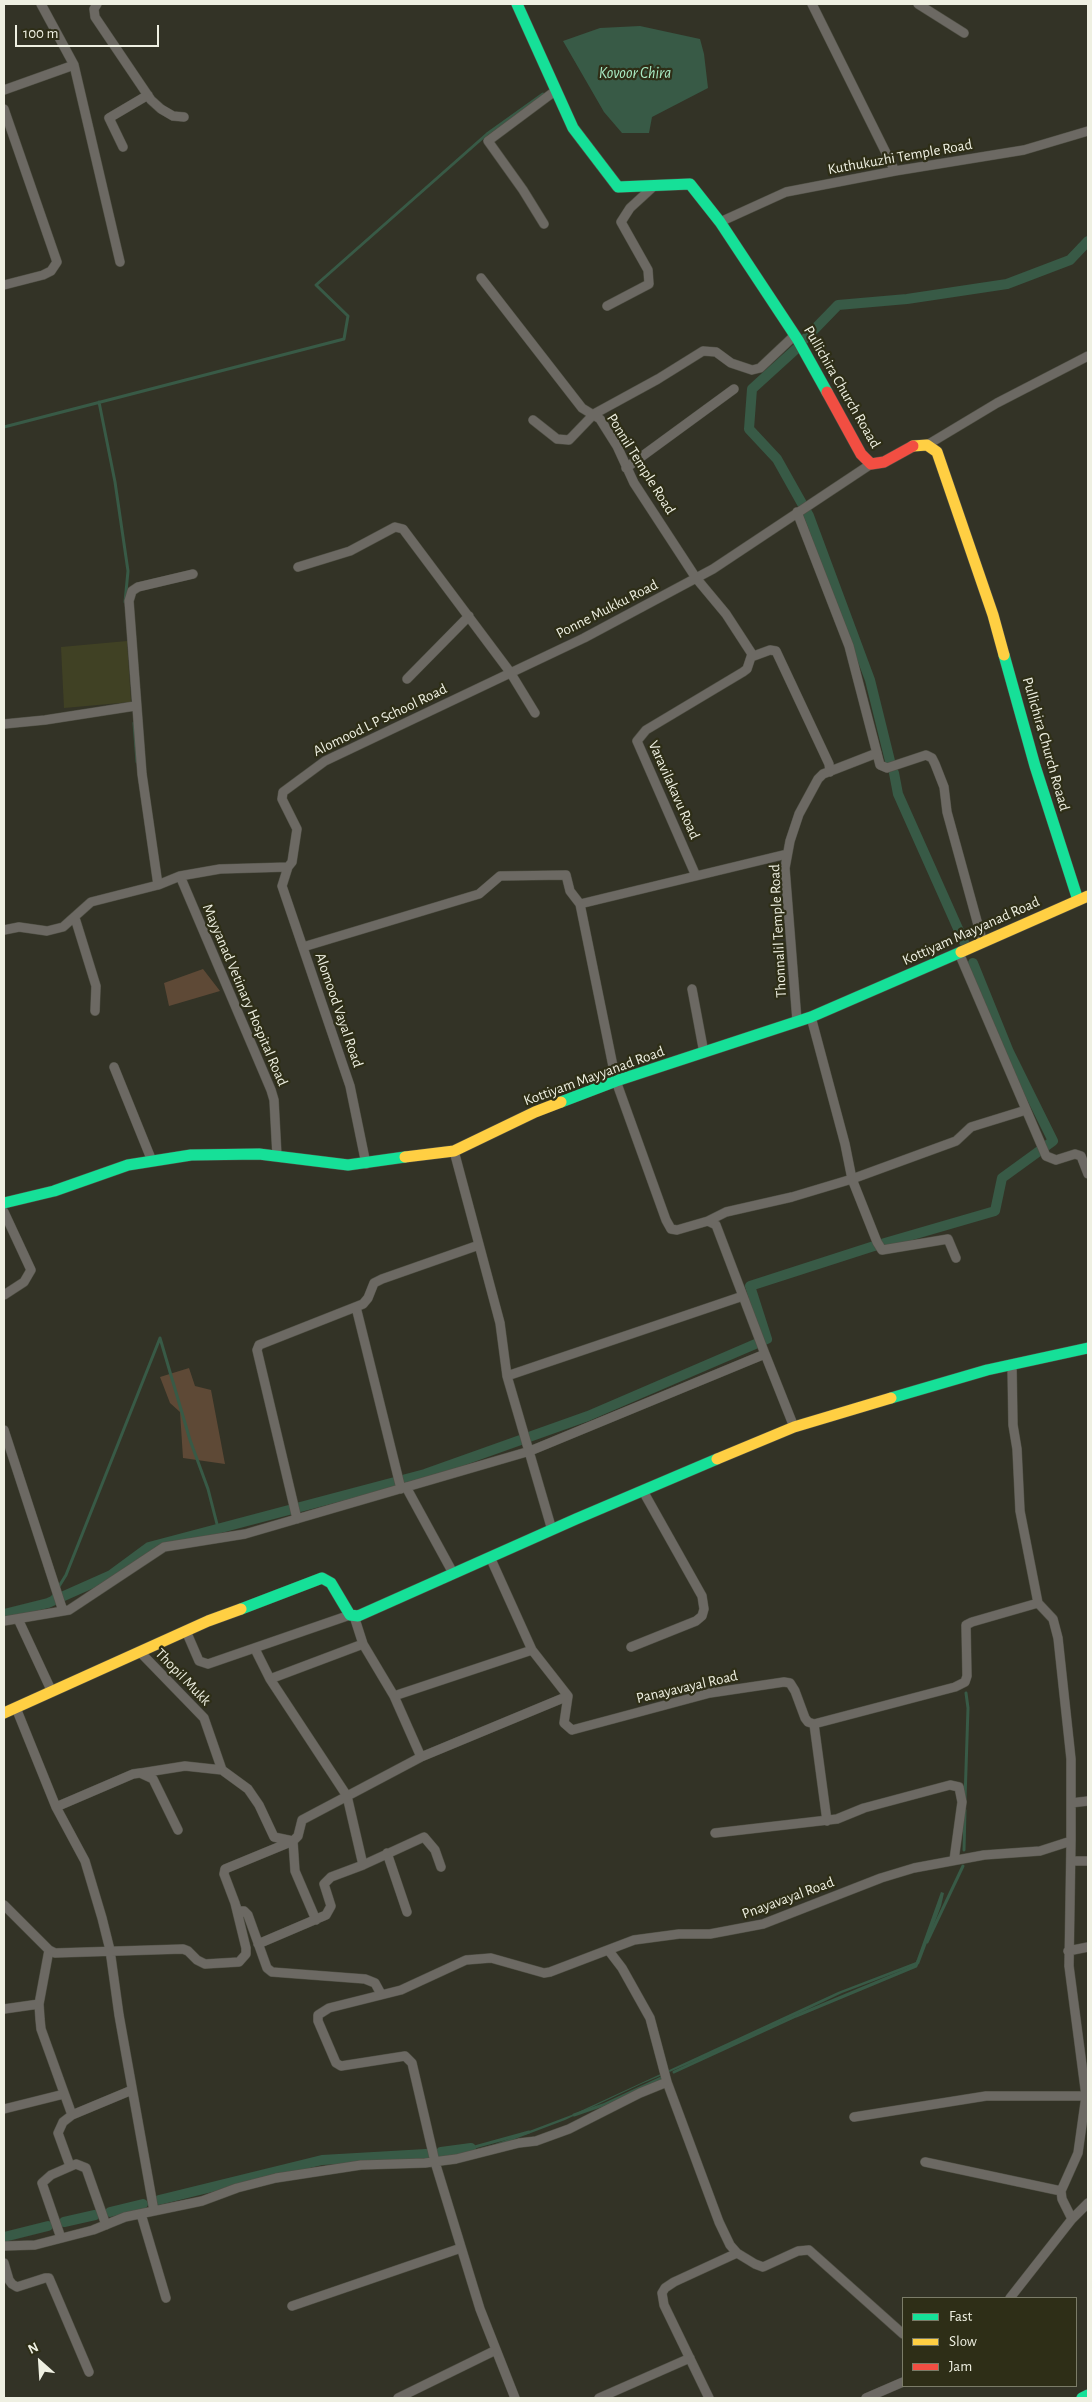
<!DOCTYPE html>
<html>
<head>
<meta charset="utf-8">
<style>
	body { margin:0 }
	#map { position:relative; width:1092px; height:2402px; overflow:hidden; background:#333326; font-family:"Alegreya Sans",sans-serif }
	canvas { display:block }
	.frame { position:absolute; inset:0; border:5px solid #eff0e2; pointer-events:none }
	.legend { position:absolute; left:902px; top:2297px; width:175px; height:90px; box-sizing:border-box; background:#2e2e17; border:1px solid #7b7c68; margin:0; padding:6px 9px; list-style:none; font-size:15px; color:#eff0e2 }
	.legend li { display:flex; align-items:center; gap:10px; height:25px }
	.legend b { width:25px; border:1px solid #7b7c68 }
	.north { position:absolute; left:15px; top:2337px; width:50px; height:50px; -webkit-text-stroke:4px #2e2e17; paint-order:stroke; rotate:334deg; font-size:14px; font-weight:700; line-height:20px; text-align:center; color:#eff0e2 }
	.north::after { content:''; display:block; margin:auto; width:18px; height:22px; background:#eff0e2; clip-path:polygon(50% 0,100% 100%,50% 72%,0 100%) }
	.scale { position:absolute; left:15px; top:25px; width:144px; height:22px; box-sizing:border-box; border:2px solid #eff0e2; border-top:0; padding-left:6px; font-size:15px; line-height:18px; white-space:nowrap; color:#eff0e2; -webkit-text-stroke:4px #2e2e17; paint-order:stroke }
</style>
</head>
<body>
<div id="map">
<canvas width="1092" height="2402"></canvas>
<div class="frame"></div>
<ul class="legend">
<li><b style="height:6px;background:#16e098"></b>Fast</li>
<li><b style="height:6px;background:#ffcf43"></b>Slow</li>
<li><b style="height:6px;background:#f24e42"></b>Jam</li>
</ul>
<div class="north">N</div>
<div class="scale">100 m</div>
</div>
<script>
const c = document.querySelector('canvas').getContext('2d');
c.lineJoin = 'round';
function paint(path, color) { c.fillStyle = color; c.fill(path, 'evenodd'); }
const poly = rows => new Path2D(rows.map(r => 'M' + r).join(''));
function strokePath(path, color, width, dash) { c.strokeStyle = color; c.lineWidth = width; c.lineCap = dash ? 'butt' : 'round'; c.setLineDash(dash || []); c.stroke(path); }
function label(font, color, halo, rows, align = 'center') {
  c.font = font + ' "Alegreya Sans",sans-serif'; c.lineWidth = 4.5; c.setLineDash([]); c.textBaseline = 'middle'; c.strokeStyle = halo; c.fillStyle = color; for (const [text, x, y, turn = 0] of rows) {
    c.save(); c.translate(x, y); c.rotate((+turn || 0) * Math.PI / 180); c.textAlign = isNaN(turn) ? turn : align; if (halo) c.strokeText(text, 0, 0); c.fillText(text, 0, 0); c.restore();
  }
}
const built = poly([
	[127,641,131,702,64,708,61,647]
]);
const green = poly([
	[203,969,220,991,169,1006,164,983],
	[189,1368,195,1386,211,1390,225,1464,183,1458,180,1412,170,1403,160,1377]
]);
const water = poly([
	[640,26,700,39,704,54,708,88,652,117,649,133,622,133,604,112,563,41,600,28],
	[941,1892,944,1893,941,1906,919,1964,842,1993,724,2049,641,2084,565,2120,507,2142,470,2151,495,2144,574,2114,838,1992,916,1962]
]);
const stream = poly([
	[99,402,115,482,128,571,125,602],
	[4,427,344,339,348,316,316,285,487,134,543,94],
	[134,723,137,762],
	[58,1588,66,1575,160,1338,190,1440,208,1489,218,1528],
	[48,1603,55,1593],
	[965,1799,968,1708,966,1693],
	[964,1850,965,1810],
	[927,1942,963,1866],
	[674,2072,796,2016,916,1966,918,1961],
	[574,2115,603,2105,661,2078],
	[471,2148,529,2132]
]);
const canal = poly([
	[805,339,838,305,907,299,1007,284,1070,260,1088,241],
	[796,349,752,389,749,429,777,459,809,516,870,680,890,761],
	[894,773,898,794,964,942],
	[4,1614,48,1603,111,1575,149,1547,425,1474,588,1416,767,1339,750,1286,871,1247,995,1211,1002,1178,1053,1141,1009,1052,973,963],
	[441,2152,471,2148],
	[159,2200,322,2160,426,2154],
	[110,2212,143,2204],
	[64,2222,95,2215],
	[4,2237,48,2226]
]);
const street = poly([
	[41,4,74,65,120,262],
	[97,4,94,9,95,17,151,100,161,109,173,116,184,117],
	[812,4,895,171],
	[918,4,964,33],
	[4,90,74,65],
	[4,109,57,262,51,271,43,275,4,285],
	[123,147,109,118,148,95],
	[720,222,786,192,895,171,1024,150,1088,131],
	[544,224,523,190,488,141,555,91],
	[481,278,582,408,600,419,617,446,634,483,696,578,726,614,752,654,747,669,743,672,646,730,637,741,696,876],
	[607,306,649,284,648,270,621,222,630,208,654,186],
	[533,420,557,439,569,440,594,414,658,379,703,351,716,352,731,363,752,370,760,368,795,335],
	[927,445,997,403,1088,356],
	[626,468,734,389],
	[797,512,849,646,880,765,887,768,926,755,932,758,935,764,944,787,947,812,983,943],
	[298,567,350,551,395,527,403,529,510,672,535,713],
	[751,657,770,650,776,651,829,764,830,772],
	[407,679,469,616],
	[4,724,45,720,135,706],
	[288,867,282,886,350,1086,366,1164],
	[180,876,271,1090,274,1100,277,1156],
	[158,885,142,774,129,601,132,591,138,587,193,574],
	[75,918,96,986,95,1011],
	[4,930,19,927,47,931,63,927,91,902,158,885,180,876,220,869,288,867,292,862,297,829,282,799,283,792,325,761,584,638,713,569,871,464],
	[303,947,479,894,500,876,566,875,570,891,580,904,787,854],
	[959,953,1046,1156,1056,1160,1075,1154,1081,1156,1088,1174],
	[692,989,704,1053],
	[811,1017,845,1144,852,1179,877,1242,882,1250,948,1239,956,1258],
	[797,1021,785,868,790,841,799,814,818,779,823,774,877,753],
	[114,1067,152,1161],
	[454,1151,500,1323,507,1376,552,1530],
	[4,1212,31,1270,24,1282,4,1295],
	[708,1221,726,1212,792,1197,852,1179,956,1141,971,1127,1026,1110],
	[356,1307,401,1489],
	[765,1354,794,1427],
	[507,1376,743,1296],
	[4,1430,63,1611],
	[406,1487,453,1573],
	[297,1519,257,1350,259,1345,363,1304,368,1298,374,1283,382,1279,479,1245],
	[490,1557,532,1650,568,1696,564,1723,572,1730,710,1693,784,1682,790,1683,795,1691,805,1718,808,1722,814,1724,955,1687,965,1682,967,1676,966,1625,972,1622,1038,1603],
	[354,1616,363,1644,394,1696,421,1757],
	[18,1619,52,1692],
	[4,1621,69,1610,164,1547,245,1534,530,1451,765,1354,716,1225,708,1221,677,1230,671,1229,666,1220,616,1081,580,904],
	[186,1631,199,1661,208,1664,350,1615],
	[631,1647,696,1621,702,1616,704,1609,702,1596,643,1491],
	[255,1649,270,1679,347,1796,363,1865],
	[140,1652,204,1718,222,1770,248,1789,259,1805,274,1837,293,1841,295,1871,316,1920],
	[270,1679,363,1644],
	[394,1696,532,1650],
	[16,1708,56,1807,85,1861,102,1918,110,1950,119,2015,154,2211],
	[814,1724,827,1821],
	[141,1773,185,1766,222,1770],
	[1071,1803,1088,1801],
	[56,1807,133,1774,140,1773,153,1779,178,1830],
	[715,1833,837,1819,864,1808,950,1785,959,1787,962,1802,954,1860],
	[387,1853,407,1912],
	[1071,1861,1088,1861],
	[4,1905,49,1950,55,1953,183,1949,188,1951,197,1960,205,1964,239,1962,246,1954,246,1948,235,1903,224,1874,225,1869,293,1841,298,1836,302,1820,421,1757,568,1696],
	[236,1906,237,1911,244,1911,248,1915,267,1968,272,1972,365,1979,375,1983,381,1994],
	[258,1944,326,1915,331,1906,324,1884,331,1877,363,1865,424,1837,435,1850,441,1867],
	[49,1950,39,2004,40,2019,41,2029,72,2115],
	[1068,1951,1088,1947],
	[4,2009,39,2004],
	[667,2082,719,2222,730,2245,737,2253,755,2264,763,2267,798,2251,809,2250,903,2334],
	[4,2109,64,2094],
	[854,2117,986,2096,1086,2096],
	[925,2162,1061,2191],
	[70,2166,58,2133,63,2122,72,2115,132,2090],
	[141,2214,166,2298],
	[1072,2219,1088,2203],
	[61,2238,42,2183,51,2175,76,2164,86,2168,106,2225],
	[4,2246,35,2245,93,2230,125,2217,202,2201,237,2188,276,2178,361,2165,425,2163,456,2159,519,2143,536,2141,569,2129,640,2093,667,2082,650,2018,622,1968,609,1951],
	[4,2263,9,2280,12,2284,17,2287,45,2278,49,2278,89,2372],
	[1010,2298,1072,2219,1062,2199,1061,2191,1078,2153,1086,2096,1069,1966,1071,1841],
	[292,2306,461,2248],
	[398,2398,496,2350],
	[515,2398,480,2309,435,2162,412,2063,405,2056,341,2066,336,2063,318,2021,318,2015,329,2008,401,1990,466,1960,491,1958,544,1973,550,1972,634,1940,679,1934,710,1934,763,1924,881,1878,914,1868,984,1855,1040,1851,1071,1841,1071,1759,1058,1638,1053,1619,1038,1603,1020,1511,1017,1449,1013,1425,1012,1366],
	[599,2398,690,2358],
	[709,2398,664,2305,662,2293,665,2288,674,2282,737,2253],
	[866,2398,903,2382]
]);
const fast = poly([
	[517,4,573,128,618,187,690,184,720,222,798,340,827,392],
	[1004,655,1035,766,1078,900],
	[561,1102,616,1081,811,1017,961,952],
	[4,1203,54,1191,128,1165,191,1155,259,1154,348,1165,405,1157],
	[891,1398,987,1370,1088,1348],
	[241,1609,322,1578,331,1583,350,1615,358,1616,576,1519,717,1459],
	[1082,2398,1088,2395]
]);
const slow = poly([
	[913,446,927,445,937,452,993,615,1004,655],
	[961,952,1088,896],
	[405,1157,454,1151,535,1112,561,1102],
	[717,1459,794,1427,891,1398],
	[4,1713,208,1621,241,1609]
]);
const jam = poly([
	[827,392,861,454,871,464,884,462,913,446]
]);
const streetNames = [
	["Kuthukuzhi Temple Road",900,157,-10],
	["Pullichira Church Roaad",842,387,60],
	["Ponnil Temple Road",641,464,58],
	["Ponne Mukku Road",607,609,-27],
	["Alomood L P School Road",380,720,-26],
	["Pullichira Church Roaad",1046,744,74],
	["Varavilakavu Road",674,790,66],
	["Thonnalil Temple Road",778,931,-93],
	["Kottiyam Mayyanad Road",971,931,-24],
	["Mayyanad Vetinary Hospital Road",245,995,67],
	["Alomood Vayal Road",339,1010,71],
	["Kottiyam Mayyanad Road",594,1076,-20],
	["Thopil Mukk",183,1677,46],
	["Panayavayal Road",687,1687,-13],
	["Pnayavayal Road",788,1898,-20]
];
const waterNames = [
	["Kovoor Chira",635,73]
];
paint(built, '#404124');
paint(green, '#5e4936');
paint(water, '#385a46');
strokePath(stream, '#385a46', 3);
strokePath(canal, '#385a46', 10);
strokePath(street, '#505045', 10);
strokePath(fast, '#505045', 12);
strokePath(slow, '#505045', 12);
strokePath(jam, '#505045', 12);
strokePath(street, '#6c6963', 9);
strokePath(fast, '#16e098', 11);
strokePath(slow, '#ffcf43', 11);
strokePath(jam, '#f24e42', 11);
label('15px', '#eff0e2', '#2e2e17', streetNames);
label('italic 16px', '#a8ebc4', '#2e2e17', waterNames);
</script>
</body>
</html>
